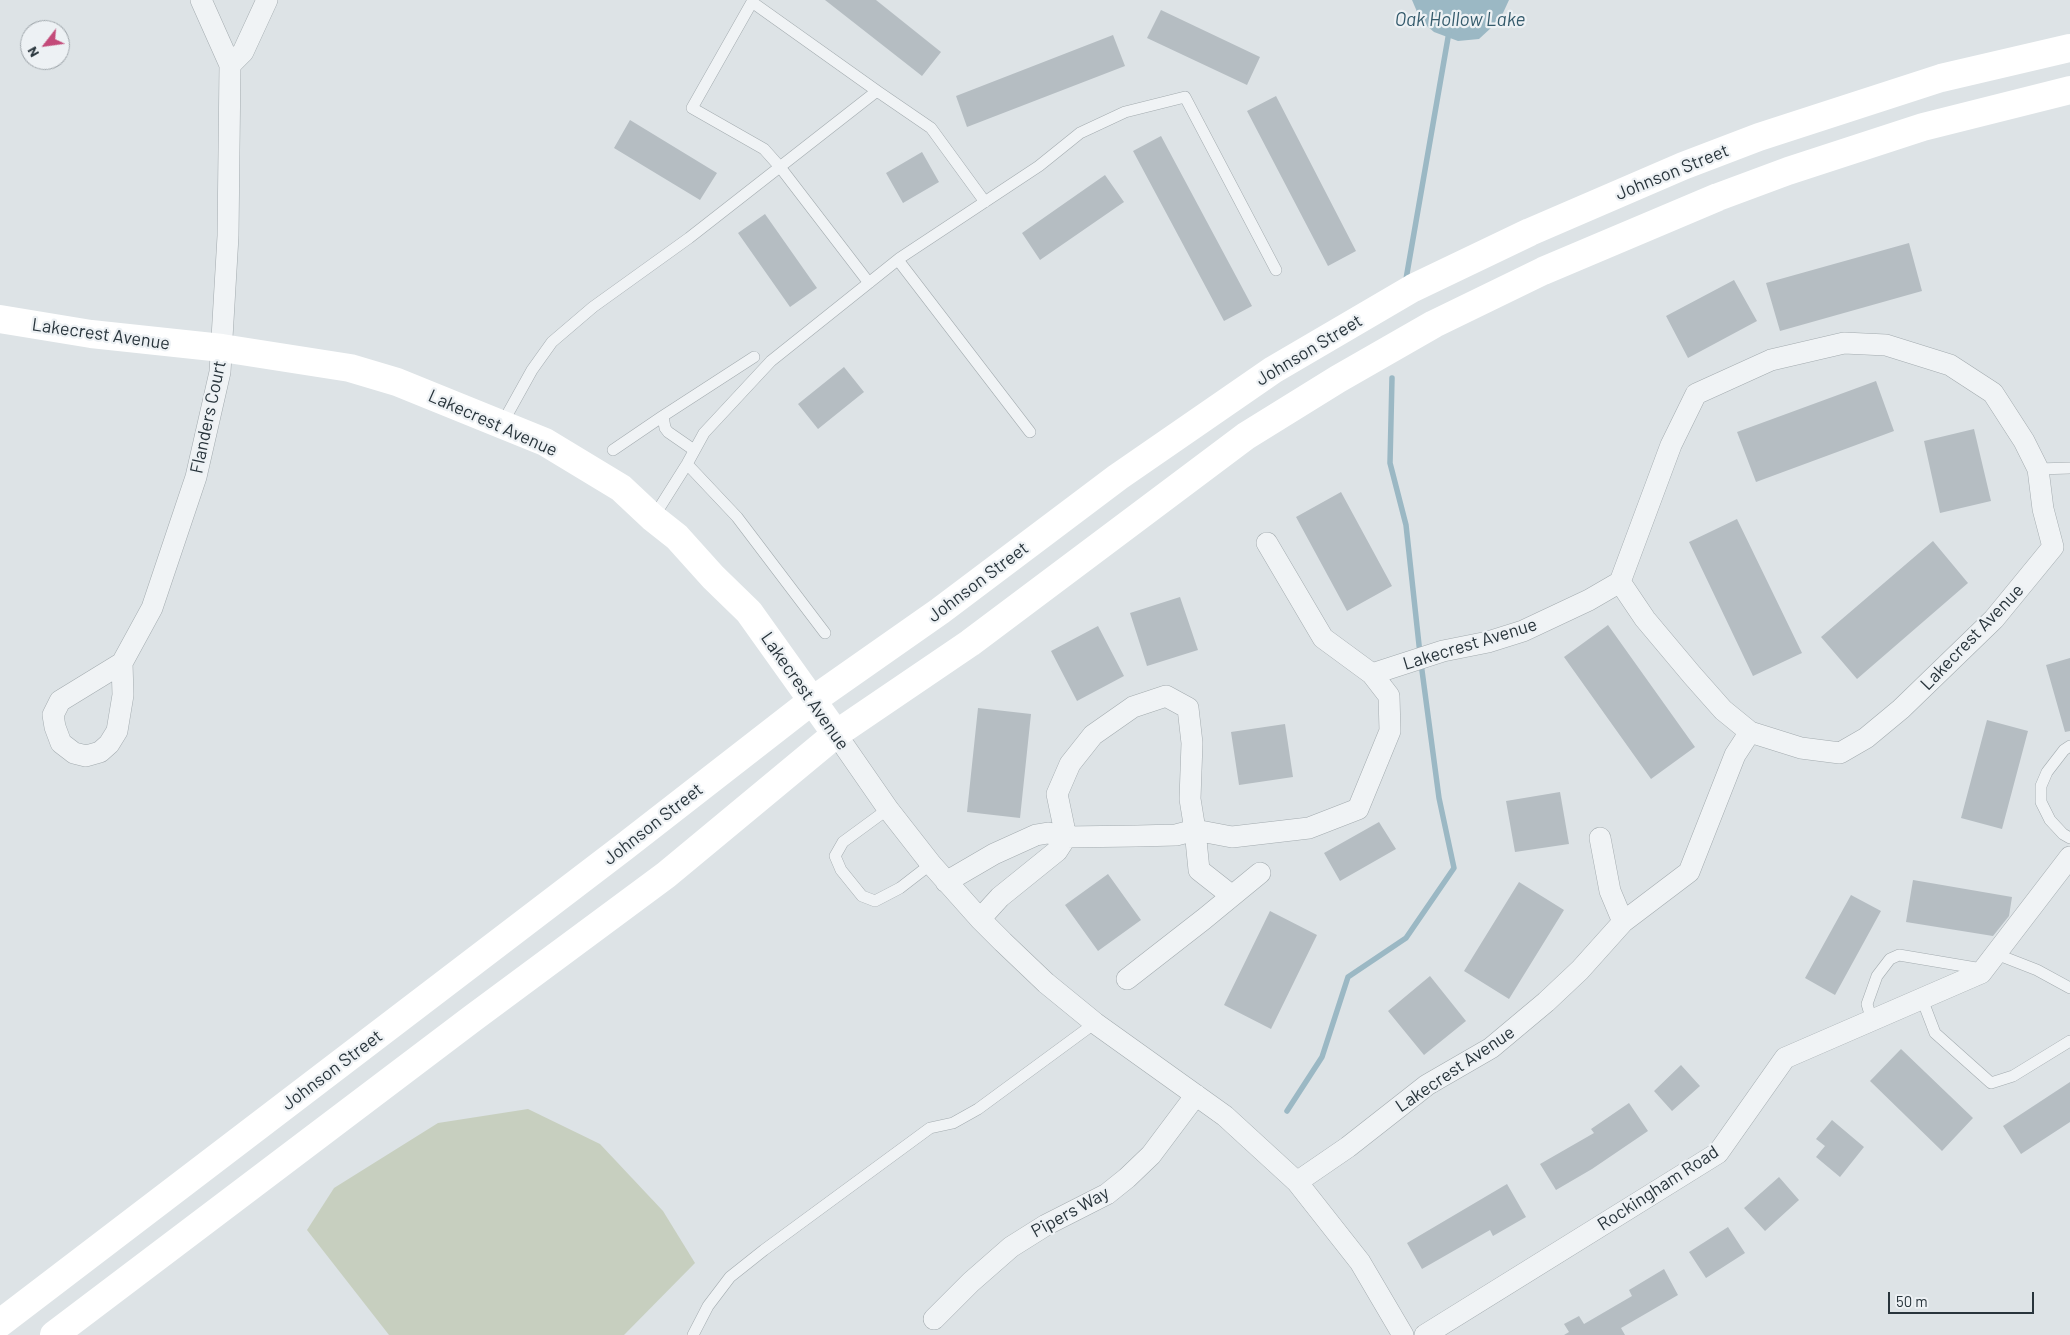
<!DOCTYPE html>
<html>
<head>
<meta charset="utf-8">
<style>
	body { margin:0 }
	#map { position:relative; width:2070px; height:1335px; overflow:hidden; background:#dde3e6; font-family:Barlow,sans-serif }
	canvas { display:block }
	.north { position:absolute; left:20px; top:20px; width:50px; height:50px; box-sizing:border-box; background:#edf1f4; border:1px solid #9ea5aa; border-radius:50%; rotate:240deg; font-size:14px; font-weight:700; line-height:20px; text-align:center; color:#28343b }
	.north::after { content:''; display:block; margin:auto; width:18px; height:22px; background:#c34a79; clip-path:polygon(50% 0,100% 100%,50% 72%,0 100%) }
	.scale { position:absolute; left:1888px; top:1292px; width:146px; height:22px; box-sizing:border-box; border:2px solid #28343b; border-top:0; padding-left:6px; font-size:15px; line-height:18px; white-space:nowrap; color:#28343b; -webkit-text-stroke:4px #edf1f4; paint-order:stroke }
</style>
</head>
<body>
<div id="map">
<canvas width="2070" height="1335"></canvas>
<div class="north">N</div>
<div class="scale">50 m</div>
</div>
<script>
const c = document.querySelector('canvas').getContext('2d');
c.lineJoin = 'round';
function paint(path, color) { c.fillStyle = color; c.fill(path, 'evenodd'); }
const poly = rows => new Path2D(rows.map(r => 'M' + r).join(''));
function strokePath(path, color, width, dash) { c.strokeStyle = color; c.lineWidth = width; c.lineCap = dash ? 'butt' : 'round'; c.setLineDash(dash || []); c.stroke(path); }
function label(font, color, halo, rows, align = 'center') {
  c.font = font + ' Barlow,sans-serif'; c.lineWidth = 4.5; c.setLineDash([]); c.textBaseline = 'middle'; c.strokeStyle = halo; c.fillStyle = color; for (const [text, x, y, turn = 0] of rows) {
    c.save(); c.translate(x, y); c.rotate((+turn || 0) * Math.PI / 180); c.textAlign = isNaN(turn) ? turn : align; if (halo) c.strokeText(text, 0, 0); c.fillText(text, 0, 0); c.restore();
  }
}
const green = poly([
	[528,1109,600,1144,663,1211,695,1263,624,1335,389,1335,307,1230,334,1188,438,1123]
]);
const water = poly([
	[1412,0,1509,0,1503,13,1492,27,1479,39,1458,41,1434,32,1427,26,1418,14]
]);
const stream = poly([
	[1406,279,1449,32],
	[1392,378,1390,463,1406,525,1420,654],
	[1287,1111,1322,1057,1348,977,1406,938,1454,868,1439,798,1421,663]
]);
const building = poly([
	[825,0,876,0,941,52,922,76],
	[1161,10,1260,57,1247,85,1147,38],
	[1113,35,1125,66,967,127,956,96],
	[1276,96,1356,251,1328,266,1247,111],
	[630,120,717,173,700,200,614,148],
	[1161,136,1252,306,1224,321,1133,151],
	[922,152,939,182,903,203,886,173],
	[1105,175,1124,202,1040,260,1022,233],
	[765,214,817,288,790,307,738,233],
	[1909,243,1922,291,1780,331,1766,283],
	[1734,280,1757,321,1688,358,1666,316],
	[844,367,864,392,818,429,798,404],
	[1876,381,1894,431,1756,482,1737,432],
	[1974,429,1991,501,1940,513,1924,441],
	[1341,492,1392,586,1347,611,1296,517],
	[1737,519,1802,653,1753,676,1689,542],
	[1933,541,1968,583,1857,679,1821,637],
	[1180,597,1198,650,1147,666,1130,613],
	[1608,625,1695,747,1651,779,1564,657],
	[1098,626,1124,676,1077,701,1051,651],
	[2070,658,2070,731,2065,732,2046,665],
	[978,708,1031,714,1020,818,967,812],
	[1987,720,2028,731,2002,829,1961,818],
	[1285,724,1293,777,1239,785,1231,732],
	[1560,792,1569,844,1515,852,1506,801],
	[1379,822,1396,849,1340,881,1324,853],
	[1108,874,1141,920,1098,951,1065,905],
	[1913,880,2012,897,2009,916,1993,936,1906,922],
	[1519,882,1564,910,1509,999,1464,971],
	[1851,895,1881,911,1835,995,1805,978],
	[1270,911,1317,935,1271,1029,1224,1005],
	[1430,976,1466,1021,1424,1055,1388,1011],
	[1901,1049,1973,1118,1942,1151,1870,1081],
	[1681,1065,1700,1086,1672,1111,1654,1091],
	[2070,1082,2070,1122,2021,1154,2003,1126],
	[1629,1103,1648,1131,1592,1169,1556,1190,1540,1164,1594,1133,1591,1129],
	[1832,1120,1864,1147,1840,1177,1816,1157,1825,1146,1816,1139],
	[1779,1177,1799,1200,1765,1231,1744,1208],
	[1507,1184,1526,1217,1493,1236,1490,1230,1422,1269,1407,1243],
	[1728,1227,1745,1253,1706,1278,1689,1252],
	[1664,1269,1678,1295,1621,1328,1625,1335,1564,1335,1569,1332,1564,1324,1579,1316,1584,1324,1632,1296,1629,1290]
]);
const lane = poly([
	[898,260,1030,432],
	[869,283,780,167,764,149,692,108,752,2,877,91],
	[502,424,532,370,552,342,593,307,689,238,877,91,931,128,985,202],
	[613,450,663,416],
	[694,450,668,432,665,428,663,416,754,357],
	[687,464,737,517,825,633],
	[2038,469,2070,468],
	[653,518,687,464,704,433,771,361,900,258,1039,166,1080,133,1125,112,1185,97,1276,270],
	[2070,746,2064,750,2047,772,2041,786,2041,802,2050,820,2063,834,2070,838],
	[888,809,843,842,835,856,841,870,862,896,875,901,900,888,931,864],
	[1996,954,2037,970,2070,988],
	[1922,999,1935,1033,1991,1083,2013,1076,2070,1041],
	[1872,1021,1867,1004,1877,976,1890,959,1899,955,1982,969],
	[693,1335,708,1306,730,1277,764,1250,930,1128,953,1123,978,1109,1095,1023]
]);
const street = poly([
	[230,65,243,52,267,0],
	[1267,543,1323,638,1372,674,1443,651,1488,642,1523,631,1589,600,1620,582],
	[122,663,123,695,117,731,109,744,100,752,86,756,74,753,61,743,55,727,53,715,60,701,122,663,152,608,196,477,220,372,228,236,230,65,201,0],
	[836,734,888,809,931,864,980,919,1003,942,1046,983,1095,1023,1225,1116,1297,1182,1360,1262,1403,1335],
	[946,882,994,854,1036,835,1048,833,1066,837,1137,836,1176,835,1195,830,1199,870,1232,896],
	[980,919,1000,897,1057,851,1066,837,1057,794,1070,764,1093,735,1133,707,1166,696,1188,708,1192,743,1190,799,1195,830,1232,837,1309,828,1358,809,1390,731,1389,696,1372,674],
	[1623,922,1689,872,1735,755,1750,732,1801,748,1840,753,1866,738,1901,709,1994,619,2053,547,2043,509,2038,469,2024,441,1993,393,1950,365,1886,345,1844,343,1771,360,1696,394,1671,445,1620,582,1645,619,1692,675,1723,710,1750,732],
	[1127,979,1204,919,1260,873],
	[1297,1182,1348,1147,1427,1085,1491,1048,1546,1002,1580,970,1623,922,1610,891,1600,838],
	[934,1319,971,1282,1011,1247,1046,1225,1107,1194,1127,1178,1151,1155,1196,1095],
	[1425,1335,1718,1153,1785,1058,1981,973,2070,857]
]);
const secondary = poly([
	[0,319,91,334,222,348,350,368,397,382,545,442,621,488,653,518,677,537,713,577,749,612,836,734],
	[0,1323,624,847,813,700,940,611,1118,477,1273,370,1413,288,1530,232,1683,166,1759,137,1941,78,2070,48],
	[54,1335,473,1018,666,875,836,734,970,643,1246,436,1338,379,1434,324,1543,271,1718,197,1788,171,1923,127,2070,90]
]);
const streetNames = [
	["Johnson Street",1672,172,-22],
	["Lakecrest Avenue",101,334,8],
	["Johnson Street",1309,350,-31],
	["Flanders Court",208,417,-78],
	["Lakecrest Avenue",493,423,24],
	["Johnson Street",978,582,-37],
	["Lakecrest Avenue",1972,637,-46],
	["Lakecrest Avenue",1470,644,-17],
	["Lakecrest Avenue",805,691,55],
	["Johnson Street",653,824,-38],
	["Lakecrest Avenue",1455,1069,-34],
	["Johnson Street",332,1070,-37],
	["Rockingham Road",1658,1188,-33],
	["Pipers Way",1070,1212,-29]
];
const waterNames = [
	["Oak Hollow Lake",1460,20]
];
paint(green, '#c7cfbf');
paint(water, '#9bb8c4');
strokePath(stream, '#9bb8c4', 5.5);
paint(building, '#b5bdc2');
strokePath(lane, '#a3abaf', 12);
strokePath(street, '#a3abaf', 22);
strokePath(lane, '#f0f3f5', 11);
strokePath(street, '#f0f3f5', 21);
strokePath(secondary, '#fff', 28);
label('18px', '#28343b', '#edf1f4', streetNames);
label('italic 19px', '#355b6c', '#edf1f4', waterNames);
</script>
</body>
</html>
